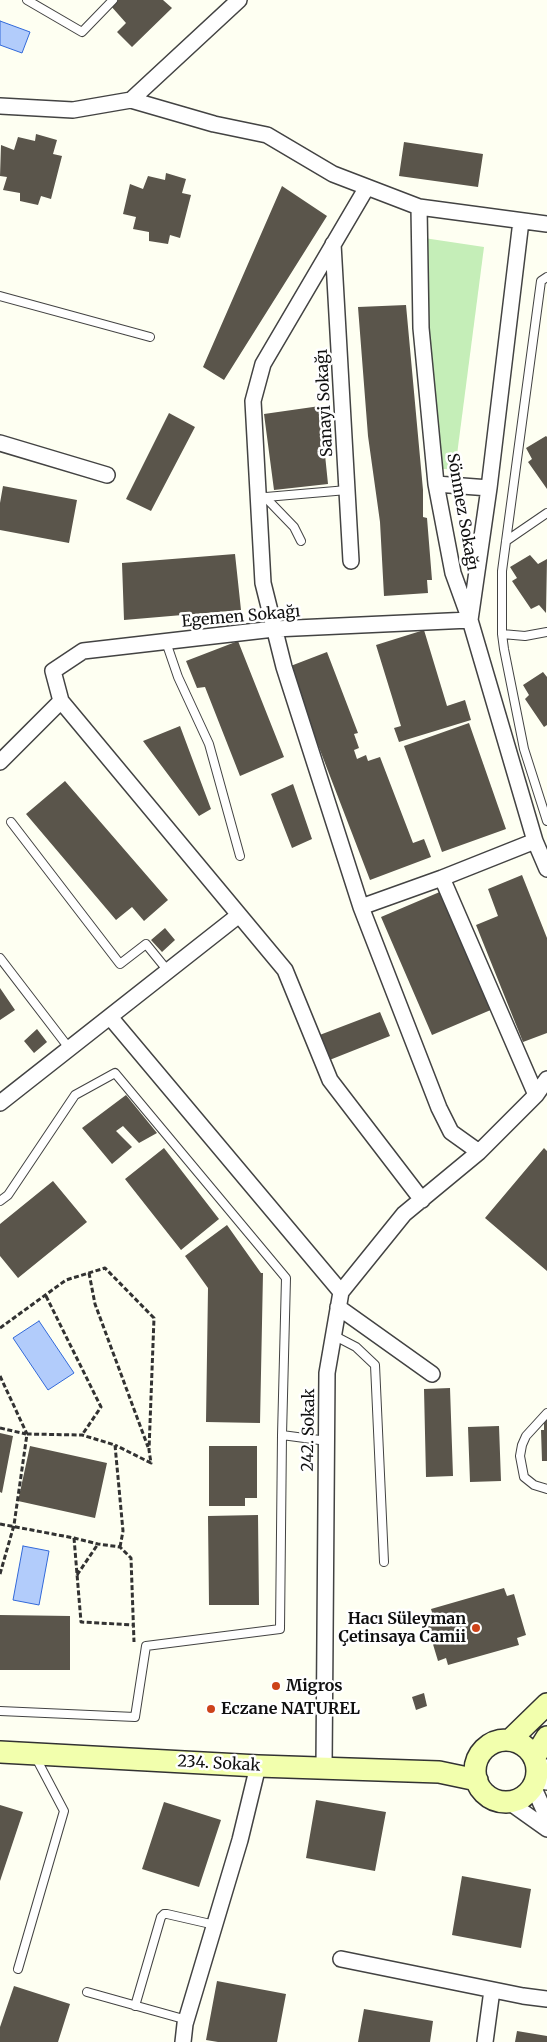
<!DOCTYPE html>
<html>
<head>
<meta charset="utf-8">
<style>
	body { margin:0 }
	canvas { display:block; background:#fefff2 }
</style>
</head>
<body>
<canvas width="547" height="2042"></canvas>
<script>
const c = document.querySelector('canvas').getContext('2d');
c.lineJoin = 'round';
function paint(path, color) { c.fillStyle = color; c.fill(path, 'evenodd'); }
const poly = rows => new Path2D(rows.map(r => 'M' + r).join(''));
function strokePath(path, color, width, dash) { c.strokeStyle = color; c.lineWidth = width; c.lineCap = dash ? 'butt' : 'round'; c.setLineDash(dash || []); c.stroke(path); }
function label(font, color, halo, rows, align = 'center') {
  c.font = font + ' Merriweather,serif'; c.lineWidth = 5; c.setLineDash([]); c.textBaseline = 'middle'; c.strokeStyle = halo; c.fillStyle = color; for (const [text, x, y, turn = 0] of rows) {
    c.save(); c.translate(x, y); c.rotate((+turn || 0) * Math.PI / 180); c.textAlign = isNaN(turn) ? turn : align; if (halo) c.strokeText(text, 0, 0); c.fillText(text, 0, 0); c.restore();
  }
}
const green = poly([
	[424,238,484,247,455,470,435,468]
]);
const water = poly([
	[0,21,30,32,22,53,0,45,0,21],
	[39,1321,74,1373,48,1390,13,1338,39,1321],
	[23,1546,49,1551,39,1605,13,1600,23,1546]
]);
const building = poly([
	[115,0,163,0,172,8,132,47,117,32,126,23,110,5],
	[36,134,57,140,53,154,62,156,51,199,41,196,38,205,20,201,20,193,3,190,7,177,0,176,1,145,14,150,18,137,35,141],
	[404,142,483,154,478,187,399,176],
	[166,173,186,179,182,193,191,195,180,238,170,235,168,244,149,241,149,232,133,229,136,217,123,214,130,184,143,189,148,176,165,180],
	[282,186,327,216,224,380,203,367],
	[406,305,423,490,423,517,427,518,432,580,427,580,428,593,384,596,380,522,368,436,358,307],
	[320,406,328,484,274,490,264,414],
	[169,413,195,427,151,511,126,499],
	[546,436,547,437,547,489,528,462,532,459,526,448],
	[3,486,77,500,69,543,0,530,0,503],
	[235,554,241,610,124,620,122,563],
	[530,555,538,564,547,559,546,613,539,605,531,609,512,581,517,578,510,567],
	[424,630,447,706,465,700,471,720,399,742,394,728,401,726,376,645],
	[238,641,284,757,240,776,205,687,197,688,186,661],
	[327,652,358,733,354,734,359,748,354,750,357,759,366,755,368,761,380,757,413,843,424,839,431,857,370,880,288,667],
	[543,672,547,677,547,725,544,727,525,699,529,695,523,685],
	[469,723,506,829,442,852,404,746],
	[180,726,211,809,199,816,143,741],
	[65,781,168,900,144,921,132,907,116,920,26,814],
	[293,784,312,839,292,848,271,794],
	[522,875,547,938,547,1033,523,1042,476,925,498,916,488,889],
	[442,891,493,1009,432,1035,381,917],
	[165,928,175,940,162,952,151,940],
	[0,988,15,1010,0,1020],
	[380,1012,390,1036,327,1061,317,1036],
	[37,1029,47,1042,34,1053,24,1041],
	[126,1095,157,1133,139,1143,123,1126,116,1131,132,1147,112,1164,82,1128],
	[164,1148,219,1219,181,1250,125,1179],
	[544,1148,547,1151,547,1271,485,1218],
	[53,1181,87,1222,18,1278,0,1256,0,1224],
	[227,1225,261,1273,263,1273,260,1423,206,1422,208,1288,185,1256],
	[450,1388,453,1476,426,1477,424,1389],
	[544,1419,547,1419,547,1461,542,1461,541,1430,544,1430],
	[499,1426,501,1481,470,1482,468,1427],
	[0,1433,13,1436,2,1493,0,1492],
	[30,1446,107,1463,95,1518,18,1501],
	[209,1446,257,1446,257,1498,245,1498,245,1506,209,1506],
	[258,1515,259,1605,209,1605,208,1516],
	[504,1588,507,1596,514,1594,526,1635,517,1638,519,1645,448,1665,446,1658,438,1661,426,1621,434,1619,431,1609],
	[0,1615,70,1616,70,1670,0,1670],
	[424,1693,427,1706,416,1710,412,1697],
	[316,1800,386,1812,375,1871,306,1858],
	[164,1802,221,1820,199,1887,142,1869],
	[0,1805,23,1812,0,1881],
	[462,1876,531,1889,521,1948,452,1935],
	[217,1981,286,1994,277,2042,218,2042,206,2040],
	[14,1986,70,2004,58,2042,0,2042,0,2027],
	[364,2009,433,2021,430,2042,358,2042],
	[517,2031,547,2036,547,2042,515,2042]
]);
const path = poly([
	[89,1273,95,1304,148,1447],
	[46,1296,101,1407,82,1435],
	[0,1328,66,1280,105,1268,154,1318,149,1450,151,1463,115,1445],
	[0,1376,27,1434],
	[0,1428,26,1434],
	[0,1524,74,1538,98,1544,120,1547,131,1558,134,1642],
	[74,1538,81,1622,134,1625],
	[0,1574,14,1525,27,1434,82,1435,115,1445,123,1531,120,1547],
	[77,1575,98,1544]
]);
const lane = poly([
	[27,0,82,32,113,0],
	[547,277,541,281,502,571,502,634,504,649,524,749,547,821],
	[0,296,150,337],
	[265,497,294,527,301,541],
	[266,497,347,490],
	[506,541,547,513],
	[502,634,525,636,547,632],
	[166,642,178,677,209,744,240,856],
	[11,822,120,964,146,944,168,971],
	[0,958,69,1048],
	[0,1201,8,1195,75,1095,115,1073,286,1278,282,1435,327,1441],
	[333,1335,356,1347,375,1365,384,1562],
	[547,1413,526,1436,522,1445,520,1456,524,1477,534,1485,547,1489],
	[0,1711,135,1717,146,1646,280,1629,282,1435],
	[18,1969,64,1811,35,1756],
	[87,1992,187,2020],
	[135,2006,161,1917,164,1914,167,1914,215,1925]
]);
const street = poly([
	[131,100,239,0],
	[0,106,73,110,131,100,214,124,267,135,333,174,419,207,547,224],
	[367,187,263,364,253,401,263,583,284,667,361,907,439,1108,451,1132,479,1152],
	[419,207,421,328,436,484,453,573,470,620,535,841,547,869],
	[333,244,351,561],
	[0,443,107,475],
	[436,484,489,488],
	[61,701,53,671,83,651,274,629,470,620,489,488,521,221],
	[0,762,61,701,285,970,330,1080,422,1200],
	[442,878,536,1095],
	[361,907,442,878,535,841],
	[110,1017,341,1292],
	[0,1103,239,915],
	[338,1307,432,1374],
	[537,1766,547,1767],
	[324,1767,327,1373,341,1292,404,1214,479,1152,536,1095,547,1079],
	[536,1780,547,1782],
	[533,1786,547,1817],
	[509,1802,547,1829],
	[341,1959,523,1996,547,1999],
	[183,2042,185,2024,240,1840,258,1766],
	[485,2042,492,1990]
]);
const secondary = poly([
	[510,1740,547,1704],
	'475 1771a31 31 0 1 1 62 0a31 31 0 1 1-62 0Z',
	[0,1752,258,1766,439,1772,477,1780],
	[534,1758,547,1737]
]);
const markers = [
	[476,1628,5,"#cd431a"],
	[276,1686,5,"#cd431a"],
	[211,1709,5,"#cd431a"]
];
const streetNames = [
	["Sanayi Sokağı",325,403,-93],
	["Sönmez Sokağı",462,512,80],
	["Egemen Sokağı",241,617,-5],
	["242. Sokak",309,1430,-89],
	["234. Sokak",219,1764,3]
];
const poiNames = [
	["Hacı Süleyman",466,1619,"right"],
	["Çetinsaya Camii",466,1637,"right"],
	["Migros",286,1686],
	["Eczane NATUREL",221,1709]
];
paint(green, '#c5eeb8');
paint(water, '#b2ccfb');
strokePath(water, '#3269d9', 1);
paint(building, '#5a554b');
strokePath(lane, '#434343', 10);
strokePath(street, '#434343', 18);
strokePath(secondary, '#323232', 24);
strokePath(path, '#323232', 3, [5, 2.5]);
strokePath(lane, '#fff', 8);
strokePath(street, '#fff', 15);
strokePath(secondary, '#f2ffad', 21);
for (const [x, y, r, color] of markers) { const dot = new Path2D(); dot.arc(x, y, r, 0, 2 * Math.PI); c.fillStyle = color; c.fill(dot); strokePath(dot, '#fff', 2); }
label('16px', '#101010', '#fff', streetNames);
label('bold 16px', '#101010', '#fff', poiNames, 'left');
</script>
</body>
</html>
